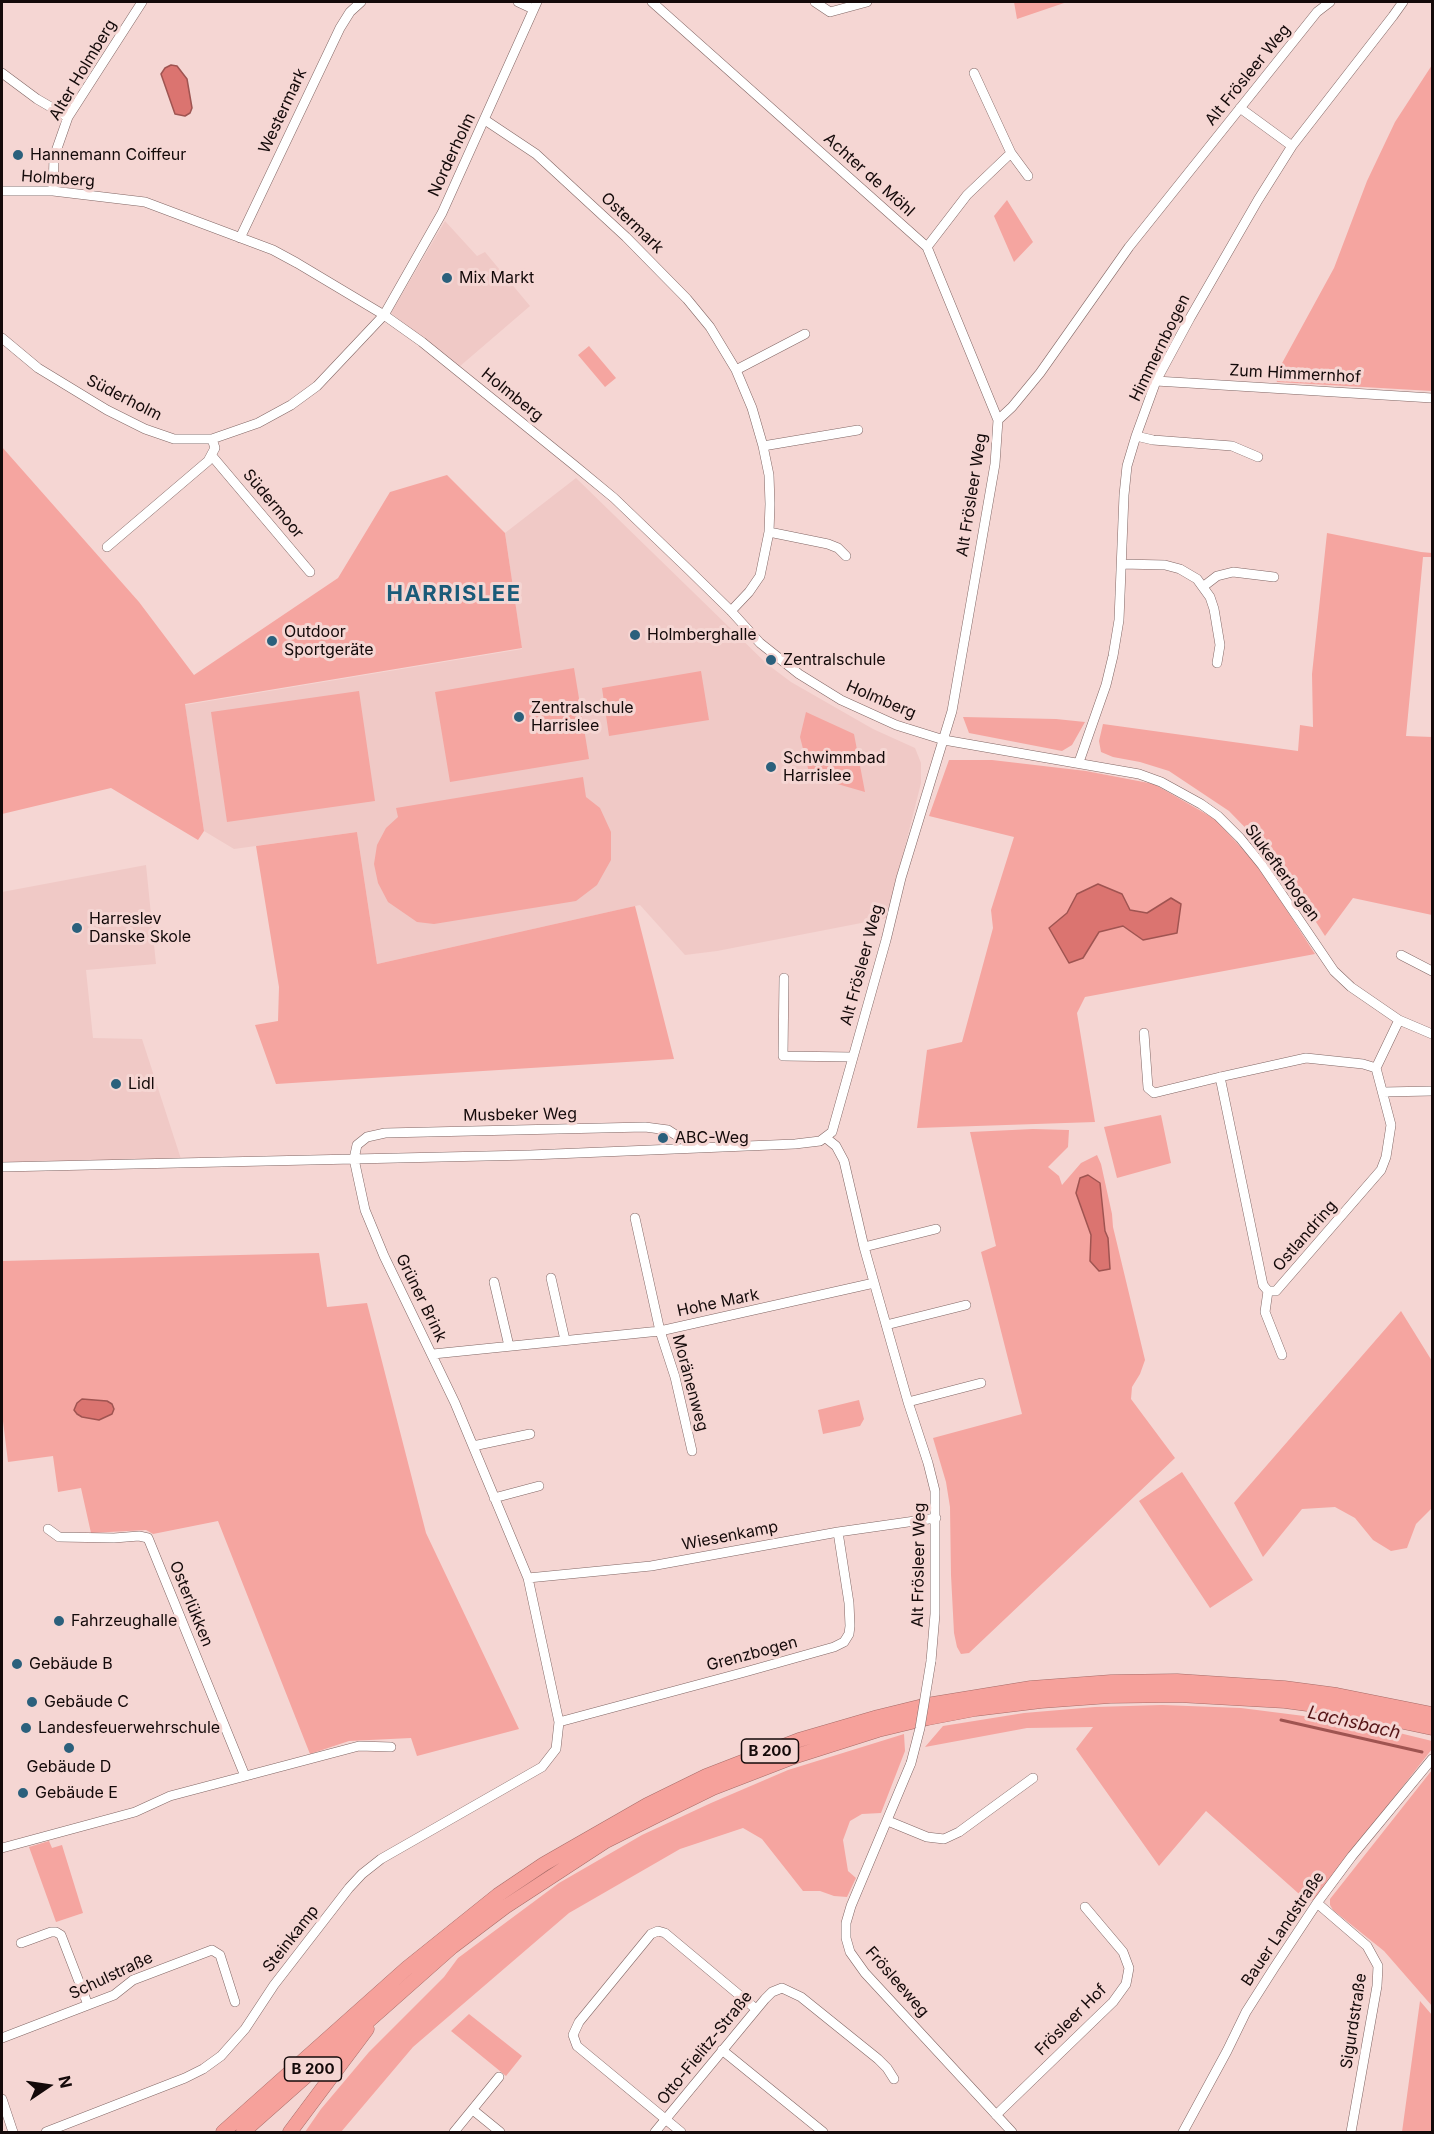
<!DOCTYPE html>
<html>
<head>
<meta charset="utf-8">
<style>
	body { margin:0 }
	#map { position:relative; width:1434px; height:2134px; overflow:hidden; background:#f5d6d3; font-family:Inter,sans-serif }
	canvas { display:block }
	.frame { position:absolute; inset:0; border:3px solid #140a0a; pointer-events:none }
	.north { position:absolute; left:18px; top:2056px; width:60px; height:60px; -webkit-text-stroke:4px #f5d6d3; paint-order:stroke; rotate:77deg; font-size:16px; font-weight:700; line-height:24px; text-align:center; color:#140a0a }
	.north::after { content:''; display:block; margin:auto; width:21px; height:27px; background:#140a0a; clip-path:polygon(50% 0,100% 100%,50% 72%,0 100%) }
</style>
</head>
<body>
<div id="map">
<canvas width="1434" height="2134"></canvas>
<div class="frame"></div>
<div class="north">N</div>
</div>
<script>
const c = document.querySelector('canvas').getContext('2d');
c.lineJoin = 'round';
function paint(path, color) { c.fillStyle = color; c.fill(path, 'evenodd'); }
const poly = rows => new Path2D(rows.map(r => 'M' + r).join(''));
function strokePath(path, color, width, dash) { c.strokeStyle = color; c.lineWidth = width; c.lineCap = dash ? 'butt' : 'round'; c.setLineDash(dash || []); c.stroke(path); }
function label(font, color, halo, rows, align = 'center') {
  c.font = font + ' Inter,sans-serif'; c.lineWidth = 6; c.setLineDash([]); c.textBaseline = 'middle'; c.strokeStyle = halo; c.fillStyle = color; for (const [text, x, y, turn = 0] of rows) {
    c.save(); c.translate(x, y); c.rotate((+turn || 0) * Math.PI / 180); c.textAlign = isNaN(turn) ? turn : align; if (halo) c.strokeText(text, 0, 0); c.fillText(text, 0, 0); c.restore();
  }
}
const built = poly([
	[445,221,477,256,485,252,530,306,459,367,391,313],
	[576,478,767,664,791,682,873,729,915,748,921,763,921,783,887,918,717,951,685,955,640,905,377,964,357,832,234,849,204,831,185,705,522,649,505,533],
	[146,865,156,964,86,970,93,1038,142,1039,181,1159,2,1162,2,892]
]);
const green = poly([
	[1014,2,1067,2,1017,19],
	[1432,65,1432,391,1277,382,1275,376,1334,268,1367,181,1395,122],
	[1007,200,1033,242,1014,262,994,216],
	[589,346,616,378,605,387,578,355],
	[2,447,139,602,194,675,338,578,390,492,447,475,505,533,522,648,185,704,204,831,198,840,111,788,2,814],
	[1327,533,1421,552,1432,553,1432,557,1423,557,1406,736,1432,737,1432,915,1353,898,1325,936,1298,894,1294,892,1277,868,1267,850,1229,811,1169,771,1140,762,1113,757,1101,752,1099,741,1103,724,1298,751,1300,725,1313,727,1312,674],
	[574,668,589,759,450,782,435,692],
	[701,671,709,720,609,736,602,688],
	[359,691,375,801,227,822,211,712],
	[806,712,854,734,865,792,810,776,800,737],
	[963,717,1056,719,1085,722,1072,745,1062,751,969,733],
	[949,760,992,760,1086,771,1154,784,1215,819,1259,867,1315,954,1085,997,1077,1013,1095,1122,917,1128,927,1050,962,1042,993,928,991,910,1014,837,929,816],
	[1122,894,1129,910,1147,913,1171,898,1143,940,1123,926,1099,932,1083,958,1049,928,1067,913],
	[583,777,586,797,600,808,611,832,611,860,597,885,576,901,434,924,417,922,388,902,378,883,374,864,377,845,386,828,398,817,396,808],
	[357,832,377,964,635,906,674,1059,276,1084,255,1025,278,1021,279,987,256,846],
	[1161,1115,1171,1163,1117,1178,1104,1127],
	[1033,1129,1069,1130,1068,1147,1048,1167,1059,1176,1062,1185,1081,1163,1097,1155,1101,1164,1112,1214,1113,1227,1145,1360,1140,1374,1132,1387,1131,1399,1175,1458,969,1653,961,1654,957,1647,954,1633,951,1575,950,1507,946,1482,933,1438,1022,1414,981,1252,996,1246,970,1132],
	[319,1253,327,1307,367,1303,426,1533,519,1729,417,1756,411,1738,349,1741,310,1754,218,1521,153,1534,146,1530,91,1533,81,1488,58,1492,53,1456,8,1462,2,1413,2,1261],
	[1401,1311,1432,1361,1432,1508,1416,1524,1407,1548,1391,1551,1373,1540,1355,1518,1335,1507,1302,1509,1263,1557,1234,1503],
	[859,1400,864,1419,860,1426,823,1434,818,1410],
	[1182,1472,1253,1580,1210,1608,1139,1501],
	[1162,1705,1241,1708,1304,1716,1379,1728,1432,1741,1432,1749,1314,1900,1307,1901,1206,1811,1159,1866,1076,1749,1093,1727,1027,1728,925,1747,943,1726,1024,1713,1095,1707],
	[904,1734,905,1751,881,1813,862,1814,850,1821,843,1840,848,1871,856,1878,847,1897,834,1896,820,1891,803,1891,762,1839,743,1828,680,1849,569,1913,413,2047,341,2132,305,2132,321,2109,369,2052,444,1977,458,1958,559,1883,642,1835,711,1803,788,1770],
	[1432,1770,1432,2006,1384,1951,1333,1910,1330,1905,1330,1899],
	[49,1841,52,1848,62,1845,83,1913,56,1922,29,1847],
	[1420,2001,1432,2015,1432,2132,1402,2132],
	[469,2014,522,2056,506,2076,451,2031]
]);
const water = poly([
	[171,65,177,66,187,79,192,108,190,113,185,116,175,114,161,74,165,68,171,65],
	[1098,884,1122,894,1130,910,1147,913,1171,898,1181,904,1177,933,1143,940,1123,926,1099,932,1083,958,1069,963,1049,928,1067,913,1077,894,1098,884],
	[1088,1175,1100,1183,1105,1231,1108,1238,1110,1269,1099,1271,1090,1261,1091,1235,1076,1193,1080,1178,1088,1175],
	[82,1399,107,1401,112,1404,114,1409,112,1414,99,1420,82,1417,77,1414,74,1410,77,1403,82,1399]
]);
const stream = poly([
	[1281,1720,1422,1752]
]);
const minor = poly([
	[518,2,533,9],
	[815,2,830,12,867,2],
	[2,73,37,99,68,117],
	[974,73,1011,153,1028,176],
	[1240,108,1292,146],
	[485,120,536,154,626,237,687,299,710,327,736,370,752,408,763,446,769,475,770,504,769,532,760,576,749,592,731,611],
	[2,191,53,191,145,202,273,250,297,263,384,315,422,342,574,465,614,498,689,570,731,611,760,643,799,674,841,700,896,725,944,740,1139,774,1161,782,1201,804,1218,816,1240,838,1262,865,1334,971,1351,987,1399,1020,1432,1034],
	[53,191,54,157,68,117,142,2],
	[240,238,340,28,350,12,361,2],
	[927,247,967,195,1011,153],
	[2,338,38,368,107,410,145,429,174,439,212,439,258,423,291,405,317,386,384,315,442,213,537,2],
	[736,370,805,334],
	[1156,381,1432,398],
	[998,420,1012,407,1040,373,1129,247,1317,12,1330,2],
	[1136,436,1153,440,1232,446,1258,457],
	[763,446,858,430],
	[212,456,310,572],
	[769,532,828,544,838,548,846,556],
	[107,547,208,461,215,448,212,439],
	[1122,564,1165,565,1180,569,1197,579,1210,597,1214,609,1220,645,1217,663],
	[1204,586,1217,576,1233,572,1274,577],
	[1079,762,1106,685,1113,656,1119,620,1124,495,1127,466,1136,436,1156,381,1190,318,1258,200,1292,146,1393,16,1403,2],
	[1401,955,1432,971],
	[784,978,783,1056,852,1057],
	[1144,1033,1148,1088,1154,1093,1220,1077,1306,1058,1363,1064,1376,1068,1391,1125,1386,1157,1381,1170,1276,1291,1268,1291,1263,1285,1220,1077],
	[1376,1068,1399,1020],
	[1383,1092,1432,1091],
	[826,1138,836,1146,844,1161,864,1247,908,1402,928,1463,935,1491,935,1614,931,1661],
	[2,1167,530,1155,795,1144,820,1141,832,1132,886,940,901,878,952,711,995,464,998,420,927,247,652,2],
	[635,1218,660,1331,675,1377,692,1451],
	[864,1247,936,1229],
	[551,1278,565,1340],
	[494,1282,509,1346],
	[1268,1291,1265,1312,1282,1355],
	[886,1325,966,1305],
	[433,1354,660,1331,874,1283],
	[908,1402,981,1383],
	[473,1446,530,1434],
	[494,1498,539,1486],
	[48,1529,59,1537,114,1538,139,1536,148,1538,245,1776],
	[528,1578,651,1566,838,1532,936,1518],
	[559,1722,745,1672,834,1647,844,1642,849,1634,850,1626,849,1603,838,1532],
	[911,1763,851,1906,846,1923,846,1938,850,1952,865,1973,1012,2132],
	[888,1821,927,1837,944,1839,959,1832,1033,1778],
	[2,1848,135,1812,170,1796,359,1746,391,1747],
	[1317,1903,1367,1946,1378,1966,1377,1986,1351,2132],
	[21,1943,51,1932,56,1932,61,1935,88,2005],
	[2,2038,114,1995,133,1980,212,1950,220,1955,235,2002],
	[722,2050,823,2132],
	[2,2099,13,2132],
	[473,2110,500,2132],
	[996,2115,1113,2002,1126,1984,1129,1968,1123,1952,1085,1907],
	[46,2132,185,2078,203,2069,221,2056,245,2029,274,1985,349,1888,362,1874,381,1859,542,1767,556,1749,559,1722,528,1578,455,1403,384,1256,365,1210,354,1159,357,1145,367,1137,385,1133,645,1127,668,1130,696,1148],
	[454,2132,499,2077],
	[655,2132,765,1999,772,1992,782,1988,801,1997,878,2059,887,2068,894,2079],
	[681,2132,577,2046,573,2035,579,2022,651,1934,658,1931,665,1933,756,2009],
	[1183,2132,1227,2051,1246,2012,1274,1968,1317,1903,1352,1856,1432,1759]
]);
const highway = poly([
	[223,2132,407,1968,498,1895,544,1864,647,1805,706,1776,799,1740,878,1717,927,1705,1031,1688,1111,1682,1177,1681,1284,1688,1337,1695,1432,1714],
	[243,2132,452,1947,505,1907,606,1841,656,1816,713,1788,796,1756,878,1730,928,1718,975,1709,1041,1701,1110,1696,1178,1695,1285,1701,1337,1708,1432,1728],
	[290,2132,367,2029]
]);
const minorBridge = poly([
	[911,1763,920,1728,931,1661]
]);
const markers = [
	[18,155,6,"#2b607c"],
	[447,278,6,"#2b607c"],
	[635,635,6,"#2b607c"],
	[272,641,6,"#2b607c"],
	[771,660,6,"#2b607c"],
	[519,717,6,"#2b607c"],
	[771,767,6,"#2b607c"],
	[77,928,6,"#2b607c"],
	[116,1084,6,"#2b607c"],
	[663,1138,6,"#2b607c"],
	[59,1621,6,"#2b607c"],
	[17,1664,6,"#2b607c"],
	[32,1702,6,"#2b607c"],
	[26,1728,6,"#2b607c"],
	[69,1748,6,"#2b607c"],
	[23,1793,6,"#2b607c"]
];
const shields = [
	[770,1751,57],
	[313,2069,57]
];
const shieldNames = [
	["B 200",770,1751],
	["B 200",313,2069]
];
const streetNames = [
	["Alter Holmberg",83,70,-59],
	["Alt Frösleer Weg",1248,75,-51],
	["Westermark",283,111,-65],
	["Norderholm",452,155,-65],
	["Achter de Möhl",869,175,42],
	["Holmberg",58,179,4],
	["Ostermark",632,223,44],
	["Himmernbogen",1160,348,-64],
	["Zum Himmernhof",1295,374,3],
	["Holmberg",512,395,39],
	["Süderholm",124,398,27],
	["Alt Frösleer Weg",972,495,-81],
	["Südermoor",273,504,50],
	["Holmberg",881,700,23],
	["Slukefterbogen",1282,873,54],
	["Alt Frösleer Weg",862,965,-75],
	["Musbeker Weg",520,1115,-1],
	["Ostlandring",1305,1236,-49],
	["Grüner Brink",421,1298,64],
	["Hohe Mark",718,1303,-12],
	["Moränenweg",690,1383,75],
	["Wiesenkamp",730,1536,-11],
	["Alt Frösleer Weg",919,1565,-89],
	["Osterlükken",191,1604,68],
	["Grenzbogen",752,1654,-15],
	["Bauer Landstraße",1283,1929,-56],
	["Steinkamp",291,1939,-52],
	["Schulstraße",111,1976,-25],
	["Frösleeweg",897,1982,49],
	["Frösleer Hof",1071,2020,-45],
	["Sigurdstraße",1354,2021,-81],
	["Otto-Fielitz-Straße",705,2048,-51]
];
const poiNames = [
	["Hannemann Coiffeur",30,155],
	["Mix Markt",459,278],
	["Outdoor",284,632],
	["Sportgeräte",284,650],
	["Holmberghalle",647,635],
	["Zentralschule",783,660],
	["Zentralschule",531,708],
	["Harrislee",531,726],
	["Schwimmbad",783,758],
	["Harrislee",783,776],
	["Harreslev",89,919],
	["Danske Skole",89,937],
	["Lidl",128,1084],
	["ABC-Weg",675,1138],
	["Fahrzeughalle",71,1621],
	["Gebäude B",29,1664],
	["Gebäude C",44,1702],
	["Landesfeuerwehrschule",38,1728],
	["Gebäude D",69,1767,"center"],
	["Gebäude E",35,1793]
];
const waterNames = [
	["Lachsbach",1354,1723,13]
];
const districtNames = [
	["HARRISLEE",454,594]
];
paint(built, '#f0c9c6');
paint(green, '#f5a5a0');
paint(water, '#db7470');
strokePath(water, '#9f5451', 1.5);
strokePath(stream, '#9f5451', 3);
strokePath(minor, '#816664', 10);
strokePath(highway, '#a76c68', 15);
strokePath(minor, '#fff', 9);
strokePath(highway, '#f6a19b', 14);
strokePath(minorBridge, '#816664', 10, []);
strokePath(minorBridge, '#fff', 9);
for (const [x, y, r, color] of markers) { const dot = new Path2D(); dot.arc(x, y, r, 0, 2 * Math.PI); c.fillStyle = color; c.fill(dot); strokePath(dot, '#f5d6d3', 2); }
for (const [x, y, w] of shields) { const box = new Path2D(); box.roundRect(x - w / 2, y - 12, w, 24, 4.5); c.fillStyle = '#f5d6d3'; c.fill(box); strokePath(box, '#140a0a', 1.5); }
label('bold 15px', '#140a0a', null, shieldNames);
label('16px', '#140a0a', '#f5d6d3', streetNames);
label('16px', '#140a0a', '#f5d6d3', poiNames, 'left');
label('italic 18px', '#551416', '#f5d6d3', waterNames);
c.letterSpacing = '1.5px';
label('bold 22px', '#1a5b79', '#f5d6d3', districtNames);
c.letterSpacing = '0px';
</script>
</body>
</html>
